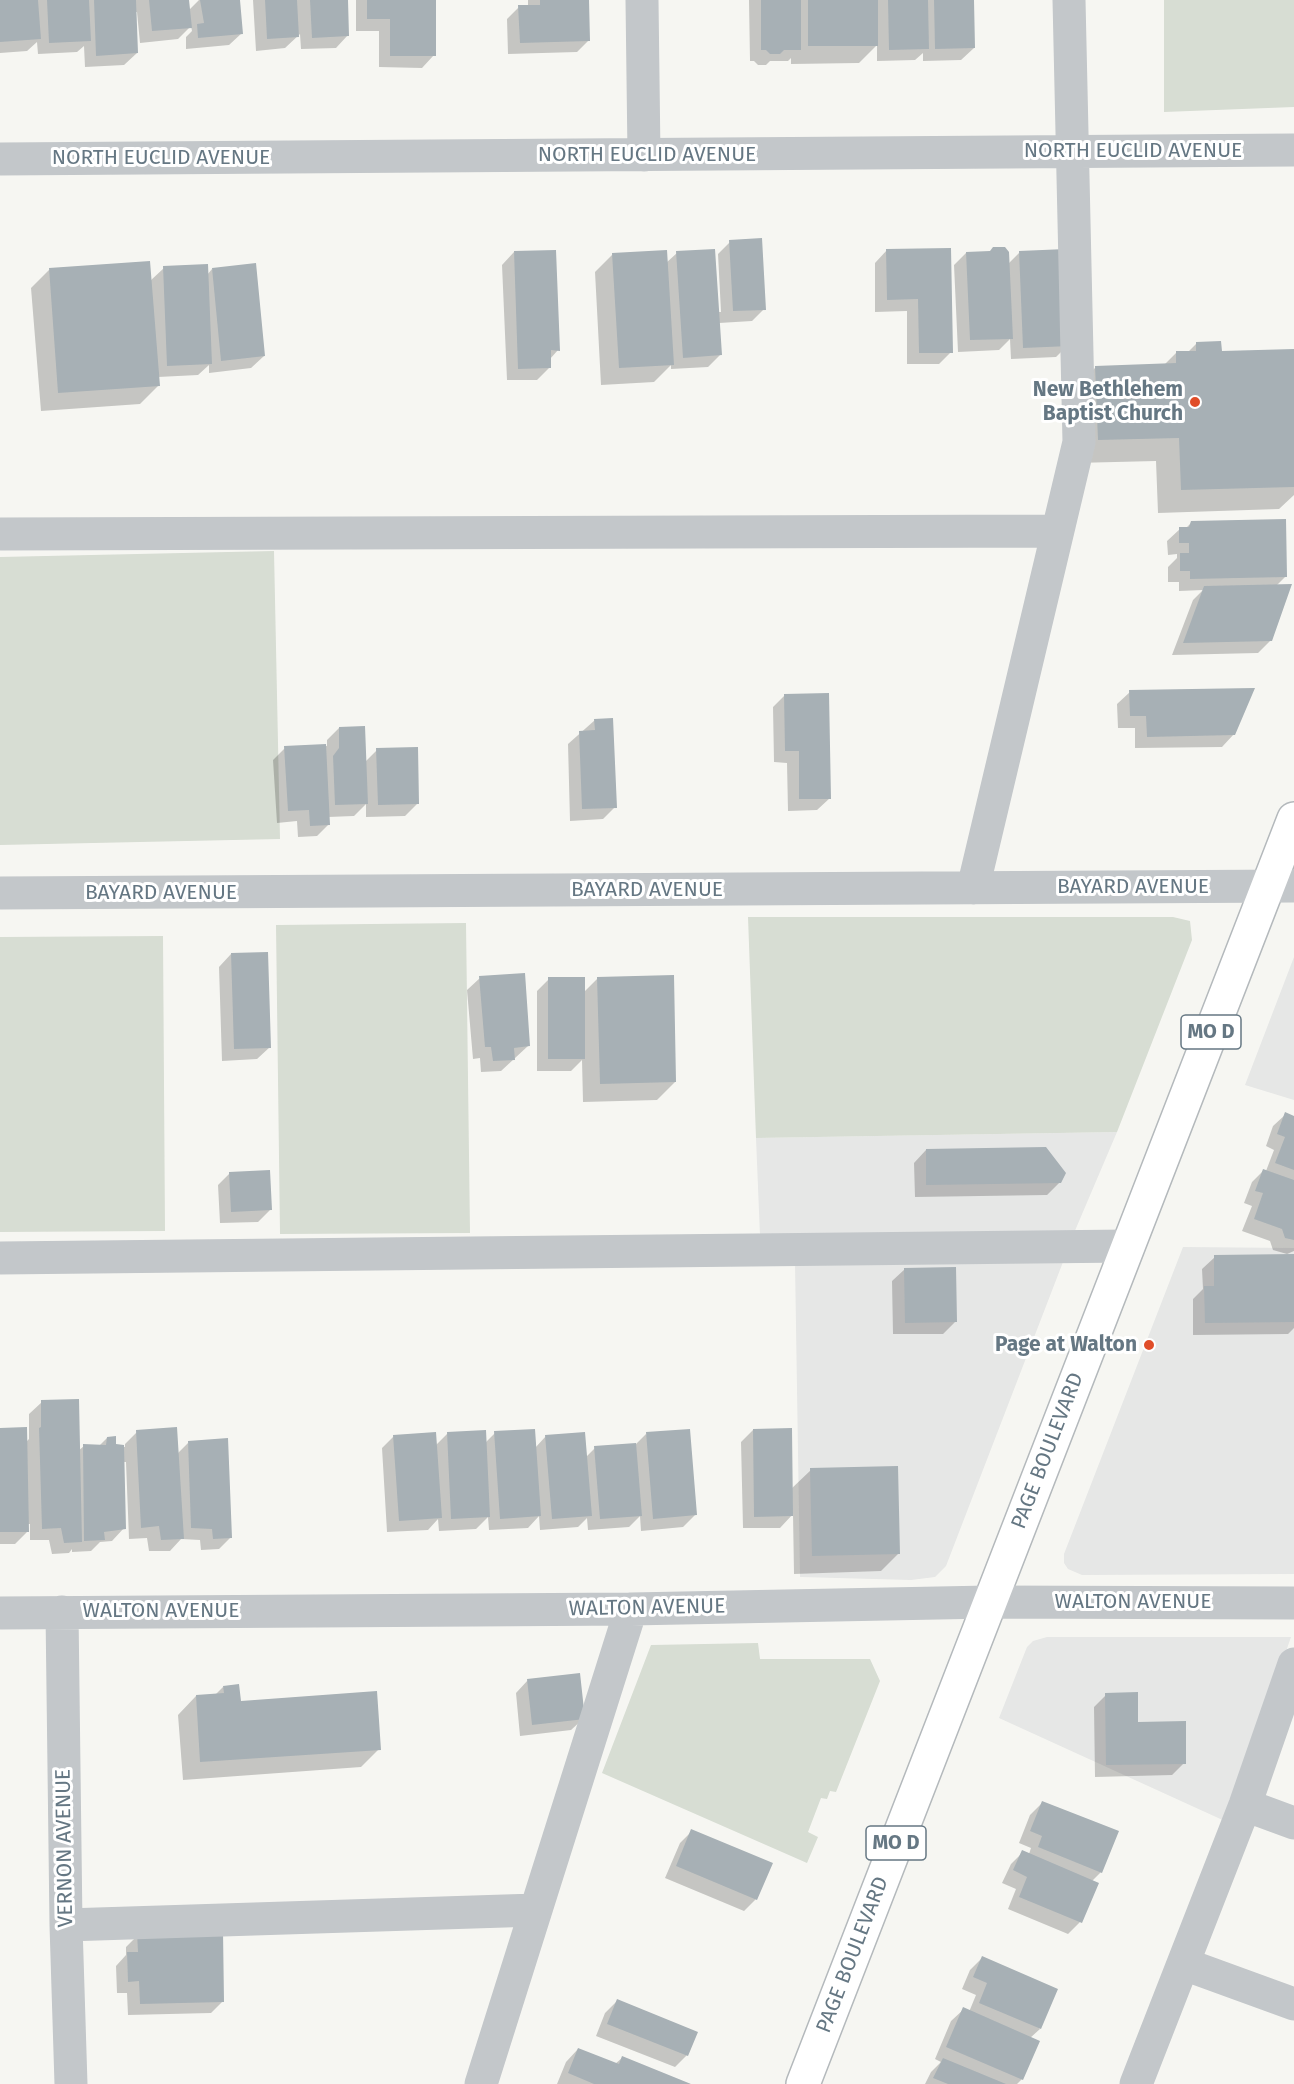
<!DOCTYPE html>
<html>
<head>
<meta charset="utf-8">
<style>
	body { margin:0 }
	canvas { display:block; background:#f6f6f2 }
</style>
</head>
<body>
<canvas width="1294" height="2084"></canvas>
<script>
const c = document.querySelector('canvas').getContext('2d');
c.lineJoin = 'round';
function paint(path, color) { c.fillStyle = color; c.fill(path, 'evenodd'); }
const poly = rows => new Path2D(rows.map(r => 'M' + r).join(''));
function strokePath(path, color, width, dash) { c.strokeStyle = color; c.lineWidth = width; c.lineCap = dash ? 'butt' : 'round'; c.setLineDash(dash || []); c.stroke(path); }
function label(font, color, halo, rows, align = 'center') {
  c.font = font + ' "Fira Sans",sans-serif'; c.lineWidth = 6; c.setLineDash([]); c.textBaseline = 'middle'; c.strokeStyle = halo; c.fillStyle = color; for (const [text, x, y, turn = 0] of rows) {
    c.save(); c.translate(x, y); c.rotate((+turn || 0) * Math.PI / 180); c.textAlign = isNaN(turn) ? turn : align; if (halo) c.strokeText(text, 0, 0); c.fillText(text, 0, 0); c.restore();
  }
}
const built = poly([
	[1294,957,1294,1100,1245,1085],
	[1117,1132,1074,1233,760,1236,756,1138],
	[1183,1247,1294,1248,1294,1574,1082,1575,1068,1569,1064,1563,1064,1554],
	[1063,1262,946,1566,935,1577,911,1580,800,1577,795,1263],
	[1047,1637,1291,1637,1227,1822,999,1718,1027,1647,1033,1641]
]);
const green = poly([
	[1164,0,1294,0,1294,107,1164,112],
	[274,551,280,839,0,845,0,557],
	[748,917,1173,917,1190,921,1192,940,1117,1132,756,1138],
	[466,923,470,1233,280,1234,276,925],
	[163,936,165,1231,0,1232,0,937],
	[758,1643,760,1659,870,1659,880,1681,836,1792,830,1791,827,1799,821,1798,808,1832,818,1837,807,1863,602,1773,651,1645]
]);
const shadow = poly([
	[0,0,188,0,189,10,199,0,239,0,242,33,229,45,186,49,186,37,192,31,191,26,178,39,140,43,137,12,135,12,137,53,124,65,85,67,84,46,77,52,38,54,37,42,27,51,0,53],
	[253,0,347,0,348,35,336,48,301,49,300,34,285,48,256,51],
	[356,0,434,0,434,55,422,68,379,67,379,31,356,31],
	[528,0,588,0,589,40,577,52,508,54,507,19,519,7,528,7],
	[749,0,973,0,974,48,961,60,923,61,923,53,915,60,877,61,877,45,859,63,791,64,791,58,788,61,770,61,766,65,758,65,754,61,750,61],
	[730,242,764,309,752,321,719,323,721,354,708,367,671,369,671,365,654,382,601,385,595,272,613,254,666,263,677,253,718,312,721,312,718,254],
	[949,249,951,352,939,364,907,364,907,311,875,312,875,263,887,250],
	[514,252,558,350,550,359,549,368,537,380,507,380,502,265],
	[966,253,1008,264,1019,253,1068,345,1056,357,1011,359,1010,339,999,350,958,352,954,265],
	[164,268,207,275,212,269,264,356,251,368,209,373,209,365,198,375,158,377,158,386,140,404,41,411,31,288,49,270,150,281],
	[1196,344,1221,353,1294,351,1294,495,1279,509,1158,513,1156,461,1075,463,1072,391,1096,367,1164,365,1176,353,1187,353],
	[1192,522,1286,576,1276,586,1271,640,1258,653,1172,655,1193,600,1203,590,1179,591,1179,582,1168,582,1168,567,1177,558,1177,554,1168,555,1167,541,1180,529,1186,528],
	[1130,692,1234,734,1222,747,1135,748,1135,728,1118,728,1117,704],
	[785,695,830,798,817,810,788,811,787,763,774,762,773,707],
	[595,720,615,807,603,819,570,821,568,744],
	[339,728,365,762,377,750,417,804,405,816,366,817,366,804,354,816,328,817,329,824,317,836,298,837,297,821,277,823,273,760,285,748,327,746,327,740],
	[231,954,270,1047,257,1059,222,1061,219,967],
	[480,978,528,1046,501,1071,481,1072,480,1058,473,1059,467,990],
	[598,978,675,1082,657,1100,583,1102,582,1060,571,1071,537,1071,537,991,549,979,583,993],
	[1286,1114,1294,1117,1294,1251,1287,1254,1273,1250,1270,1241,1242,1231,1252,1206,1244,1203,1252,1182,1264,1170,1266,1171,1274,1150,1266,1146,1273,1126],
	[926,1150,1060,1182,1047,1195,915,1197,914,1163],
	[230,1173,270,1210,258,1222,220,1223,218,1185],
	[1294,1256,1294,1328,1288,1334,1193,1335,1193,1299,1203,1289,1202,1269,1215,1257],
	[905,1269,955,1322,943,1334,893,1334,892,1281],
	[42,1402,78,1451,84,1446,99,1446,107,1438,114,1446,125,1447,125,1444,137,1432,177,1454,188,1443,231,1537,219,1549,201,1550,200,1540,181,1539,170,1551,149,1551,147,1538,129,1539,126,1462,123,1462,124,1528,112,1541,100,1542,91,1551,72,1552,72,1549,69,1553,52,1554,49,1540,30,1540,30,1524,27,1524,27,1532,15,1544,0,1544,0,1429,26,1442,29,1439,29,1414],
	[753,1430,791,1489,811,1470,899,1553,881,1571,794,1574,793,1514,780,1528,743,1528,741,1442],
	[495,1433,535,1448,546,1436,586,1457,595,1448,635,1445,646,1434,695,1515,683,1527,641,1531,640,1516,629,1527,588,1530,587,1518,578,1527,540,1530,539,1516,528,1528,489,1530,488,1517,476,1529,439,1531,438,1519,428,1530,387,1532,382,1448,394,1436,436,1445,447,1434,485,1443],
	[528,1680,584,1718,571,1730,520,1736,516,1693],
	[223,1687,239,1702,379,1749,361,1767,183,1780,178,1715,196,1696,215,1695],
	[1106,1695,1184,1763,1172,1775,1095,1777,1094,1707],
	[1042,1803,1101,1872,1092,1881,1080,1922,1068,1934,1008,1909,1016,1889,1002,1883,1011,1864,1023,1852,1029,1854,1031,1848,1019,1843,1030,1815],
	[692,1831,756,1899,744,1911,665,1878,680,1843],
	[138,1935,223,2001,211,2013,128,2015,127,1993,117,1993,116,1966,126,1955,126,1947],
	[982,1958,1040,2029,1030,2038,1022,2079,1017,2084,925,2084,931,2072,941,2062,935,2059,951,2021,964,2009,969,2012,976,1995,962,1989,970,1970],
	[617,2001,687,2055,675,2067,596,2036,605,2013],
	[578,2049,615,2064,622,2058,687,2084,557,2084,566,2062]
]);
const building = poly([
	[0,0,38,0,41,39,0,42],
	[47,0,89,0,91,41,49,43],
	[94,0,136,0,138,53,96,56],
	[149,0,189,0,192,28,152,31],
	[200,0,240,0,243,34,198,38,197,24,204,23],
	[265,0,297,0,299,37,267,39],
	[310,0,348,0,349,36,312,38],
	[367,0,436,0,436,56,390,56,390,19,367,19],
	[540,0,589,0,590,41,520,43,518,5,540,5],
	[761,0,801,0,801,50,784,50,780,54,770,54,766,50,761,50],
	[808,0,878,0,878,46,808,46],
	[888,0,928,0,929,49,889,50],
	[934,0,974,0,975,48,935,49],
	[762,238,766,310,733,311,729,240],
	[993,247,1005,247,1009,252,1013,339,970,340,966,252,990,251],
	[951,248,953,353,919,353,918,299,887,300,886,249],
	[715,249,722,355,683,358,676,251],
	[1066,249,1070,346,1023,348,1019,251],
	[556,250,560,351,551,350,551,368,518,369,514,251],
	[667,250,674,365,619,368,612,253],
	[150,261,160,386,58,393,49,268],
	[256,263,265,356,221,361,212,268],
	[208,264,212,364,167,366,163,266],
	[1221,341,1222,351,1294,349,1294,487,1181,490,1179,438,1098,440,1095,366,1176,363,1176,351,1196,351,1196,342],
	[1286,519,1287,577,1190,579,1190,571,1180,571,1180,553,1189,553,1189,543,1179,543,1179,527,1189,527,1191,521],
	[1292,584,1272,641,1183,643,1204,586],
	[1255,688,1235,735,1147,737,1146,716,1130,716,1129,690],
	[829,693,831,799,799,799,799,751,785,751,784,694],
	[613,718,617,808,582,809,579,731,595,730,594,719],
	[365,726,368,804,335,805,333,756,339,748,339,727],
	[326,744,330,825,310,826,309,810,288,811,284,746],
	[418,747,419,804,378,805,376,748],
	[268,952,271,1048,234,1049,231,953],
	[525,973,530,1046,514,1048,515,1060,493,1061,491,1047,485,1047,479,976],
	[674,975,676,1082,600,1084,597,977],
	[548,977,585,977,585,1059,548,1059],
	[1285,1112,1294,1116,1294,1170,1275,1163,1285,1137,1277,1134],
	[1046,1147,1066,1173,1061,1183,926,1185,926,1149],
	[1263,1169,1294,1180,1294,1240,1285,1238,1282,1229,1254,1219,1263,1193,1255,1191],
	[270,1170,272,1210,231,1212,229,1172],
	[1294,1254,1294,1322,1205,1323,1204,1286,1214,1286,1214,1255],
	[956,1267,957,1322,905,1323,904,1268],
	[79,1399,82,1542,64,1543,61,1528,42,1529,39,1428,41,1427,41,1400],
	[27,1427,29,1532,0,1532,0,1428],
	[177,1427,184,1539,161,1540,159,1526,141,1528,136,1430],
	[792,1428,793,1516,754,1517,753,1429],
	[535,1429,541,1516,500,1519,494,1431],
	[690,1429,697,1515,653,1519,646,1432],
	[486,1430,490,1517,451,1519,447,1432],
	[436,1432,442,1518,399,1521,393,1435],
	[585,1432,592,1516,552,1519,545,1435],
	[116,1436,116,1444,124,1445,126,1529,104,1532,105,1540,84,1541,83,1444,106,1445,107,1437],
	[228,1438,232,1538,213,1539,212,1529,191,1528,188,1441],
	[636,1443,642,1516,600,1519,594,1446],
	[898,1466,900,1554,812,1556,810,1468],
	[580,1673,585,1719,532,1725,527,1679],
	[239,1684,241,1701,377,1691,381,1750,200,1762,196,1695,224,1693,223,1686],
	[1138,1692,1138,1722,1186,1721,1186,1764,1106,1765,1105,1693],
	[1042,1801,1119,1831,1102,1873,1038,1847,1042,1836,1030,1831],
	[691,1829,773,1863,757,1900,676,1866],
	[1022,1850,1099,1883,1082,1923,1019,1897,1027,1877,1013,1870],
	[223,1931,224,2002,140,2004,139,1981,128,1982,127,1952,138,1952,137,1933],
	[982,1956,1058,1989,1041,2029,979,2003,987,1983,973,1977],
	[617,1999,698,2032,688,2056,607,2024],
	[963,2007,1040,2041,1023,2080,946,2047],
	[578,2048,619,2064,622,2056,691,2084,594,2084,568,2073],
	[943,2058,1006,2084,948,2084,933,2078]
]);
const minor = poly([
	[642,0,644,155],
	[0,159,1294,150],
	[0,534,1057,531],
	[973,888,1079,442,1069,0],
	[0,893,1294,886],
	[0,1258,1128,1246],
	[62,1612,66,1925,71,2084],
	[0,1613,631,1609,989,1602,1294,1603],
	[1245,1805,1294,1823],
	[66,1925,536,1910],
	[1184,1964,1294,2004],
	[481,2084,631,1609],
	[1136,2084,1245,1805,1294,1664]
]);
const major = poly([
	[803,2084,1294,819]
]);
const markers = [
	[1195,402,6,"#e04d28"],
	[1149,1345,6,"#e04d28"]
];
const shields = [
	[1211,1032,60],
	[896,1843,60]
];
const shieldNames = [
	["MO D",1211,1032],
	["MO D",896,1843]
];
const streetNames = [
	["NORTH EUCLID AVENUE",1133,151],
	["NORTH EUCLID AVENUE",647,155],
	["NORTH EUCLID AVENUE",161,158],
	["BAYARD AVENUE",1133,887],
	["BAYARD AVENUE",647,890],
	["BAYARD AVENUE",161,893],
	["PAGE BOULEVARD",1048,1451,-69],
	["WALTON AVENUE",1133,1602],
	["WALTON AVENUE",647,1608,-1],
	["WALTON AVENUE",161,1611],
	["VERNON AVENUE",65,1848,-91],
	["PAGE BOULEVARD",853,1955,-69]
];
const poiNames = [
	["New Bethlehem",1183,390],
	["Baptist Church",1183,414],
	["Page at Walton",1137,1345]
];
paint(built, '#e6e7e6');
paint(green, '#d7ddd3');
paint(shadow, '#0003');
paint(building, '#a7b0b5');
strokePath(major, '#b4b9bc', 36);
strokePath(minor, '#c3c7ca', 33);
strokePath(major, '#fff', 33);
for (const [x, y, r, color] of markers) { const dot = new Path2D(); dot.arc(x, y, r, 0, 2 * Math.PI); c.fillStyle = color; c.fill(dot); strokePath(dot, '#fff', 2); }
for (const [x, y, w] of shields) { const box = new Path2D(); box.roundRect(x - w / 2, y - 17, w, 34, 4.5); c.fillStyle = '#fff'; c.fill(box); strokePath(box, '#657783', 1.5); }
label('bold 20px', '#657783', null, shieldNames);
label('21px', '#657783', '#fff', streetNames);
label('bold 21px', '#657783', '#fff', poiNames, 'right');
</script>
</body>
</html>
